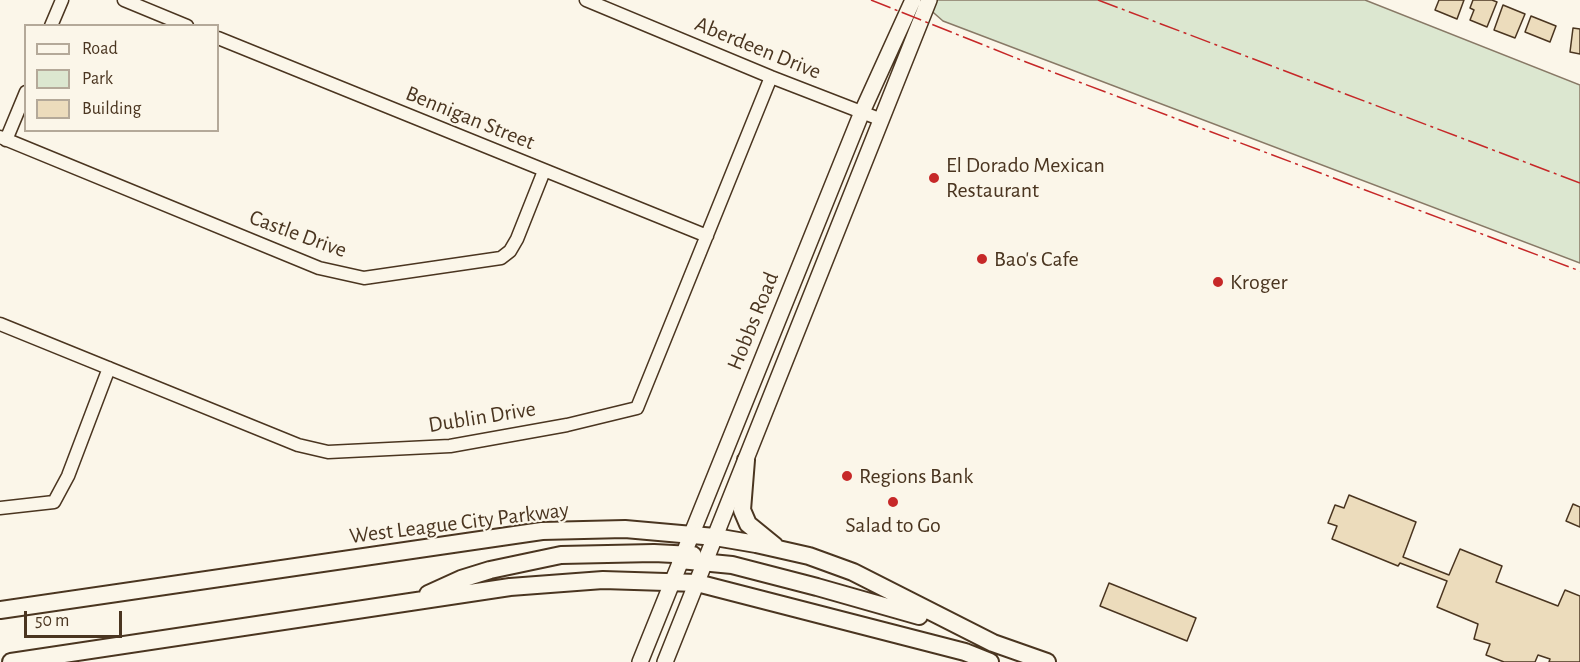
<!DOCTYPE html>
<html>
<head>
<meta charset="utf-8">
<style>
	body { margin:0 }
	#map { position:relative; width:1580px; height:662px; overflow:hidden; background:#fbf6e9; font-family:"Alegreya Sans",sans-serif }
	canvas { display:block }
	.legend { position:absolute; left:24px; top:24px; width:195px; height:108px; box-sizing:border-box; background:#fbf6e9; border:2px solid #b4a999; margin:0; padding:8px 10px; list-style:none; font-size:18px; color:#4a3520 }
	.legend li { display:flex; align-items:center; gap:12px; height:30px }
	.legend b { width:30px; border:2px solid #b4a999 }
	.scale { position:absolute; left:24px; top:611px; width:98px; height:27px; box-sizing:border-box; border:3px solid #4a3520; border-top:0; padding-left:8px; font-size:18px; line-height:21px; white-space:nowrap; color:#4a3520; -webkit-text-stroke:4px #fbf6e9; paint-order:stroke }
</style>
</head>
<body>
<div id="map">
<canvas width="1580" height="662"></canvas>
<ul class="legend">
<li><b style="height:8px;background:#fbf6e9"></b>Road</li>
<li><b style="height:16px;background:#dce7d0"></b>Park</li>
<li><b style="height:16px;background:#ecdcbc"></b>Building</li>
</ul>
<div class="scale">50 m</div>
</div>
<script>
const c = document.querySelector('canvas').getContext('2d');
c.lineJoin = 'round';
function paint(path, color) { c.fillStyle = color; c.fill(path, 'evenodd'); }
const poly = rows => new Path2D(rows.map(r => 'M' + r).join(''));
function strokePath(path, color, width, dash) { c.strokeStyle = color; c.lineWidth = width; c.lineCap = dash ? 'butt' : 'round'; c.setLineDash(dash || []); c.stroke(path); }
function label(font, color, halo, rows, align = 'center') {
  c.font = font + ' "Alegreya Sans",sans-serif'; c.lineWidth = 4.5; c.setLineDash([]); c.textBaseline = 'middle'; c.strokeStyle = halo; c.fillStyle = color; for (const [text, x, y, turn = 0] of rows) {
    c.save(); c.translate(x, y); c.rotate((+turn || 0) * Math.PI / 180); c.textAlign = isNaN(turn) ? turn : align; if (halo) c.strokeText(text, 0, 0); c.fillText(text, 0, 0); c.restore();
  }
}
const green = poly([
	[919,0,1365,0,1580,85,1580,263,943,21,919,0]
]);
const building = poly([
	[1439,0,1464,0,1457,19,1435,10,1439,0],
	[1473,0,1492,0,1497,2,1487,27,1470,20,1474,10,1470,8,1473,0],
	[1503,5,1525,14,1515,38,1494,30,1503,5],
	[1531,16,1556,26,1550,42,1525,32,1531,16],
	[1573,28,1580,29,1580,54,1570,52,1573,28],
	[1349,495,1416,522,1403,557,1449,575,1460,549,1502,566,1496,582,1558,606,1565,590,1580,596,1580,662,1549,662,1550,659,1538,655,1535,662,1504,662,1486,655,1490,644,1474,639,1478,624,1437,607,1447,581,1400,563,1398,566,1332,539,1337,526,1328,523,1335,505,1344,508,1349,495],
	[1573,504,1580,507,1580,527,1566,521,1573,504],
	[1109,583,1196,618,1187,641,1100,606,1109,583]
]);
const minor = poly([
	[124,0,187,26],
	[586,0,771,77,882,120],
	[51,26,62,0],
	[218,38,707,236],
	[0,137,319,268,364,278,501,258,510,251,517,239,544,171],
	[6,140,26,92],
	[0,324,298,445,328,452,450,446,567,425,637,408,771,77],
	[0,508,54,502,68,476,109,368]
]);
const tertiary = poly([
	[640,662,862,112,913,0],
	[665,662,929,0]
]);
const secondary = poly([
	[746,460,742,510,748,524,775,546],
	[680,560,732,565,817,587,919,616],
	[428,594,461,579,490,570,561,555,654,553,693,555],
	[0,610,542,531,625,529,715,537,756,544,809,556,853,572,993,643,1047,662],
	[11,662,510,587,603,580,697,583,965,652,990,662]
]);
const power = poly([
	[871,0,1026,62,1580,271],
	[1098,0,1580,183]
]);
const markers = [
	[934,178,6,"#c62828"],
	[982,259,6,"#c62828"],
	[1218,282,6,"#c62828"],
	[847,476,6,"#c62828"],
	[893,502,6,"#c62828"]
];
const streetNames = [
	["Aberdeen Drive",758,48,22],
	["Bennigan Street",470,118,22],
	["Castle Drive",298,234,20],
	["Hobbs Road",753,321,-68],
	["Dublin Drive",482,417,-9],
	["West League City Parkway",459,523,-7]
];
const poiNames = [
	["El Dorado Mexican",946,165],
	["Restaurant",946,190],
	["Bao's Cafe",994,259],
	["Kroger",1230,282],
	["Regions Bank",859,476],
	["Salad to Go",893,525,"center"]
];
paint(green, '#dce7d0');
strokePath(green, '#887966', 1.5);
paint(building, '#ecdcbc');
strokePath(building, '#4a3520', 1.5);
strokePath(minor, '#4a3520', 15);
strokePath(tertiary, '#4a3520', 18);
strokePath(secondary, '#4a3520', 20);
strokePath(minor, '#fbf6e9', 12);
strokePath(tertiary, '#fbf6e9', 15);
strokePath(secondary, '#fbf6e9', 16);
strokePath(power, '#c62828', 1.5, [21, 4.5, 3, 4.5]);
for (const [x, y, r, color] of markers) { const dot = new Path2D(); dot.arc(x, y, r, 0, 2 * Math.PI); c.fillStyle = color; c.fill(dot); strokePath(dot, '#fbf6e9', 2); }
label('22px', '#4a3520', '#fbf6e9', streetNames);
label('22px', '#4a3520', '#fbf6e9', poiNames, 'left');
</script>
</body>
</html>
